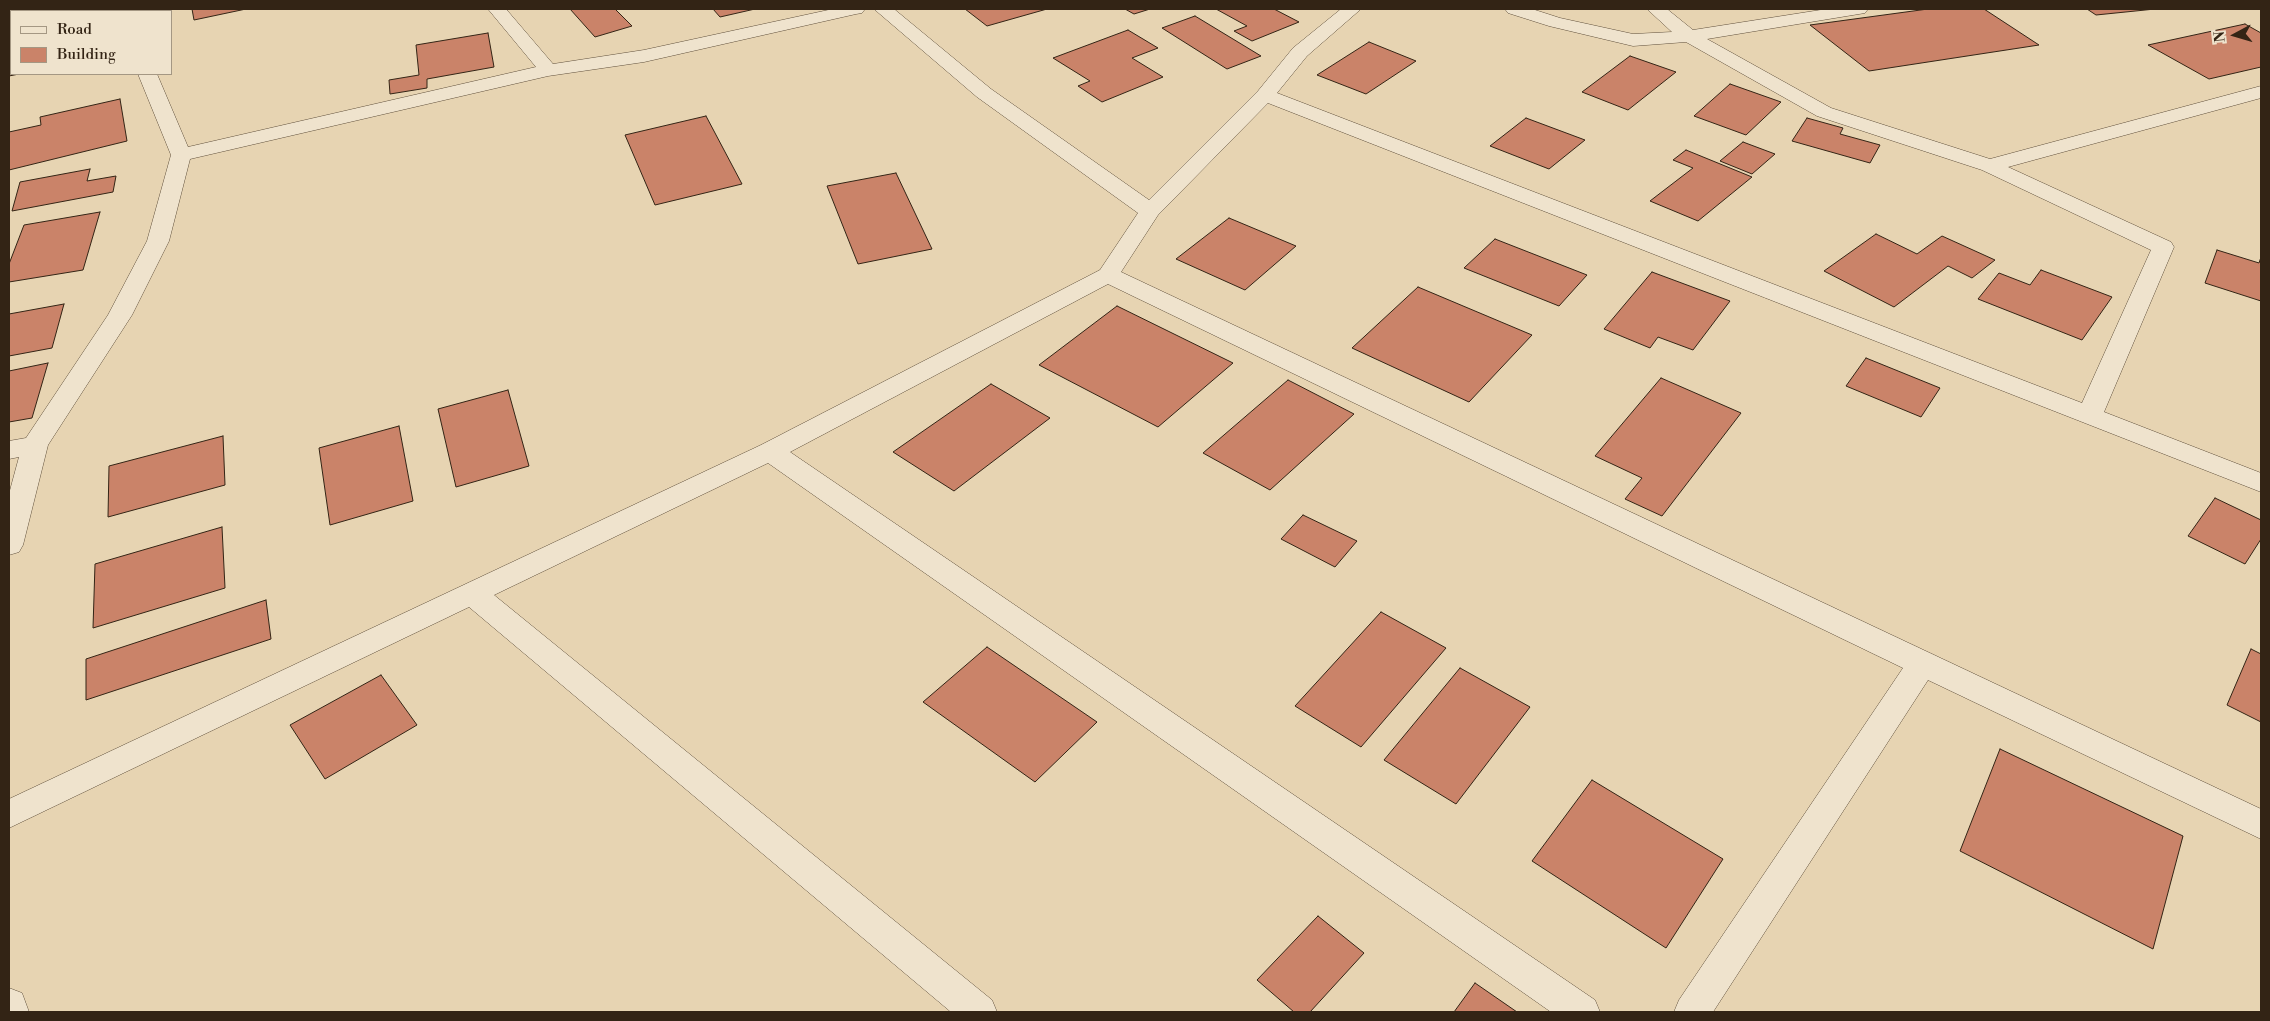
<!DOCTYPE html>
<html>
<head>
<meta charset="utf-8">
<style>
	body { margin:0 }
	#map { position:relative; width:2270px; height:1021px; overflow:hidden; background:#e7d4b2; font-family:"Libre Bodoni",serif }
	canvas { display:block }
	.frame { position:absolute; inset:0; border:10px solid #332415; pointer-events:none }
	.legend { position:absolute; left:10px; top:10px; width:162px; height:65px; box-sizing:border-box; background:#efe3cd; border:1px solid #a49783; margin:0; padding:6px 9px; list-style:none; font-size:15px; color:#332415 }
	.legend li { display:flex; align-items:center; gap:10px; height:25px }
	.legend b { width:25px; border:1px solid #a49783 }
	.north { position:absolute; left:2210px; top:10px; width:50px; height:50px; -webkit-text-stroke:4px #efe3cd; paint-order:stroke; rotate:264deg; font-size:14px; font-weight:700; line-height:20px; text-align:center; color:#332415 }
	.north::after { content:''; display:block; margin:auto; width:18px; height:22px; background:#332415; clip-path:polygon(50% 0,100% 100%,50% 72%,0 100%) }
</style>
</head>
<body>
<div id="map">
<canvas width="2270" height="1021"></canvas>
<div class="frame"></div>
<ul class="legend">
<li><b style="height:6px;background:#efe3cd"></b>Road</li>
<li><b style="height:14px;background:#ca8369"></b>Building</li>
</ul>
<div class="north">N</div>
</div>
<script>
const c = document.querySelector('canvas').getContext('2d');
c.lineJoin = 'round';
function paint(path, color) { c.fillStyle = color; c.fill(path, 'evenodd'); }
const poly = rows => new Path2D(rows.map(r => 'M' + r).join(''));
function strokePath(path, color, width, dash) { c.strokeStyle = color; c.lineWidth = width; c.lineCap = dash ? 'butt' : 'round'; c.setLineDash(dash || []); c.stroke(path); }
const building = poly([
	[192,9,246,9,194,20,192,9],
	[570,9,615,9,632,26,595,37,570,9],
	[713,9,755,9,720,17,713,9],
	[965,9,1047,9,987,26,965,9],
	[1125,9,1150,9,1134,14,1125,9],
	[1216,9,1274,9,1299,22,1252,41,1234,31,1247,26,1216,9],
	[1928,9,1984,9,2039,45,1869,71,1810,25,1928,9],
	[2087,9,2155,9,2096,15,2087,9],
	[1195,16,1261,56,1227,69,1162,28,1195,16],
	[2245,24,2261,33,2261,67,2209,79,2148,45,2245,24],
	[1128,30,1158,48,1132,58,1163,77,1102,102,1078,86,1090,81,1053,58,1128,30],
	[488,33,494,67,427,79,427,88,390,94,389,80,419,75,416,45,488,33],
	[1369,42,1416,61,1366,94,1317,75,1369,42],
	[11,45,11,74,19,74,9,76,9,46,11,45],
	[1630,56,1676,72,1628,110,1582,92,1630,56],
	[1730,84,1781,102,1746,135,1694,116,1730,84],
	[120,99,127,141,9,170,9,132,41,125,40,117,120,99],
	[706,116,742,184,655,205,625,135,706,116],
	[1526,118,1585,140,1549,169,1490,146,1526,118],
	[1807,118,1843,128,1840,134,1880,145,1870,163,1792,141,1807,118],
	[1743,142,1775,154,1752,174,1720,161,1743,142],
	[1686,150,1752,177,1698,221,1650,201,1693,168,1673,160,1686,150],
	[90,169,87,181,116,176,113,192,12,211,20,182,90,169],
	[896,173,932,249,858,264,827,186,896,173],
	[100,212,83,270,9,282,9,264,24,225,100,212],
	[1229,218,1296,246,1245,290,1176,259,1229,218],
	[1876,234,1917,254,1942,236,1995,260,1972,278,1948,266,1894,307,1824,271,1876,234],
	[1495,239,1587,275,1559,306,1464,268,1495,239],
	[2217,250,2259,263,2261,257,2261,301,2205,283,2217,250],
	[2041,270,2112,297,2082,340,1978,299,1999,273,2030,285,2041,270],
	[1652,272,1730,301,1693,350,1658,337,1650,348,1604,329,1652,272],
	[1418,287,1532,335,1469,402,1352,348,1418,287],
	[64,304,52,348,9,356,9,314,64,304],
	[1117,306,1233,363,1158,427,1039,365,1117,306],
	[1866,358,1940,388,1921,417,1846,386,1866,358],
	[48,363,32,418,9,422,9,371,48,363],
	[1661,378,1741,413,1662,516,1625,499,1642,478,1595,456,1661,378],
	[1288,380,1354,414,1270,490,1203,453,1288,380],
	[991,384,1050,418,954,491,893,452,991,384],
	[508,390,529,466,456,487,438,409,508,390],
	[399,426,413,501,330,525,319,448,399,426],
	[223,436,225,485,108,517,109,466,223,436],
	[2215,498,2261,520,2261,539,2245,564,2188,536,2215,498],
	[1303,515,1357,541,1335,567,1281,539,1303,515],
	[222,527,225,588,93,628,95,564,222,527],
	[266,600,271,639,86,700,86,659,266,600],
	[1381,612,1446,648,1361,747,1295,706,1381,612],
	[987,647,1097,722,1035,782,923,702,987,647],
	[2251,649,2261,654,2261,722,2227,705,2251,649],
	[1460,668,1530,707,1456,804,1384,760,1460,668],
	[381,675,417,725,325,779,290,725,381,675],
	[2000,749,2183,836,2153,949,1960,851,2000,749],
	[1592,780,1723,859,1666,948,1532,861,1592,780],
	[1318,916,1364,953,1310,1012,1294,1012,1257,980,1318,916],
	[1475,983,1517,1012,1454,1012,1475,983]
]);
const street = poly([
	[53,9,84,9,82,11,51,11,53,9],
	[104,9,122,9,124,11,106,11,104,9],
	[488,9,506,9,553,64,644,50,833,9,865,9,862,13,856,14,644,62,548,76,190,159,169,241,132,315,48,445,23,545,19,552,9,555,9,494,19,457,9,459,9,441,26,438,108,315,147,241,171,155,138,74,157,74,188,147,536,67,488,9],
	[874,9,894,9,991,89,1149,200,1258,91,1293,48,1341,9,1361,9,1307,56,1277,93,2082,403,2151,250,1982,170,1817,116,1686,42,1633,46,1549,26,1508,13,1505,9,1532,9,1560,18,1633,34,1672,32,1647,9,1667,9,1693,30,1827,9,1868,9,1865,13,1859,14,1707,39,1831,108,1990,159,2261,86,2261,98,2008,167,2171,242,2174,247,2104,412,2261,473,2261,492,1268,103,1158,215,1121,272,2261,809,2261,839,1928,680,1713,1012,1674,1012,1679,1000,1903,668,1108,284,790,452,1595,1000,1600,1012,1551,1012,768,463,494,595,992,1000,997,1012,951,1012,469,607,9,828,9,799,761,445,1100,270,1138,213,977,97,874,9],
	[9,14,11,14,11,25,9,25,9,14],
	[9,988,22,993,29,1012,9,1012,9,988]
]);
paint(building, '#ca8369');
strokePath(building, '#332415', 1);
strokePath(street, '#60503c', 1);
paint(street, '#efe3cd');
</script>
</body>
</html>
